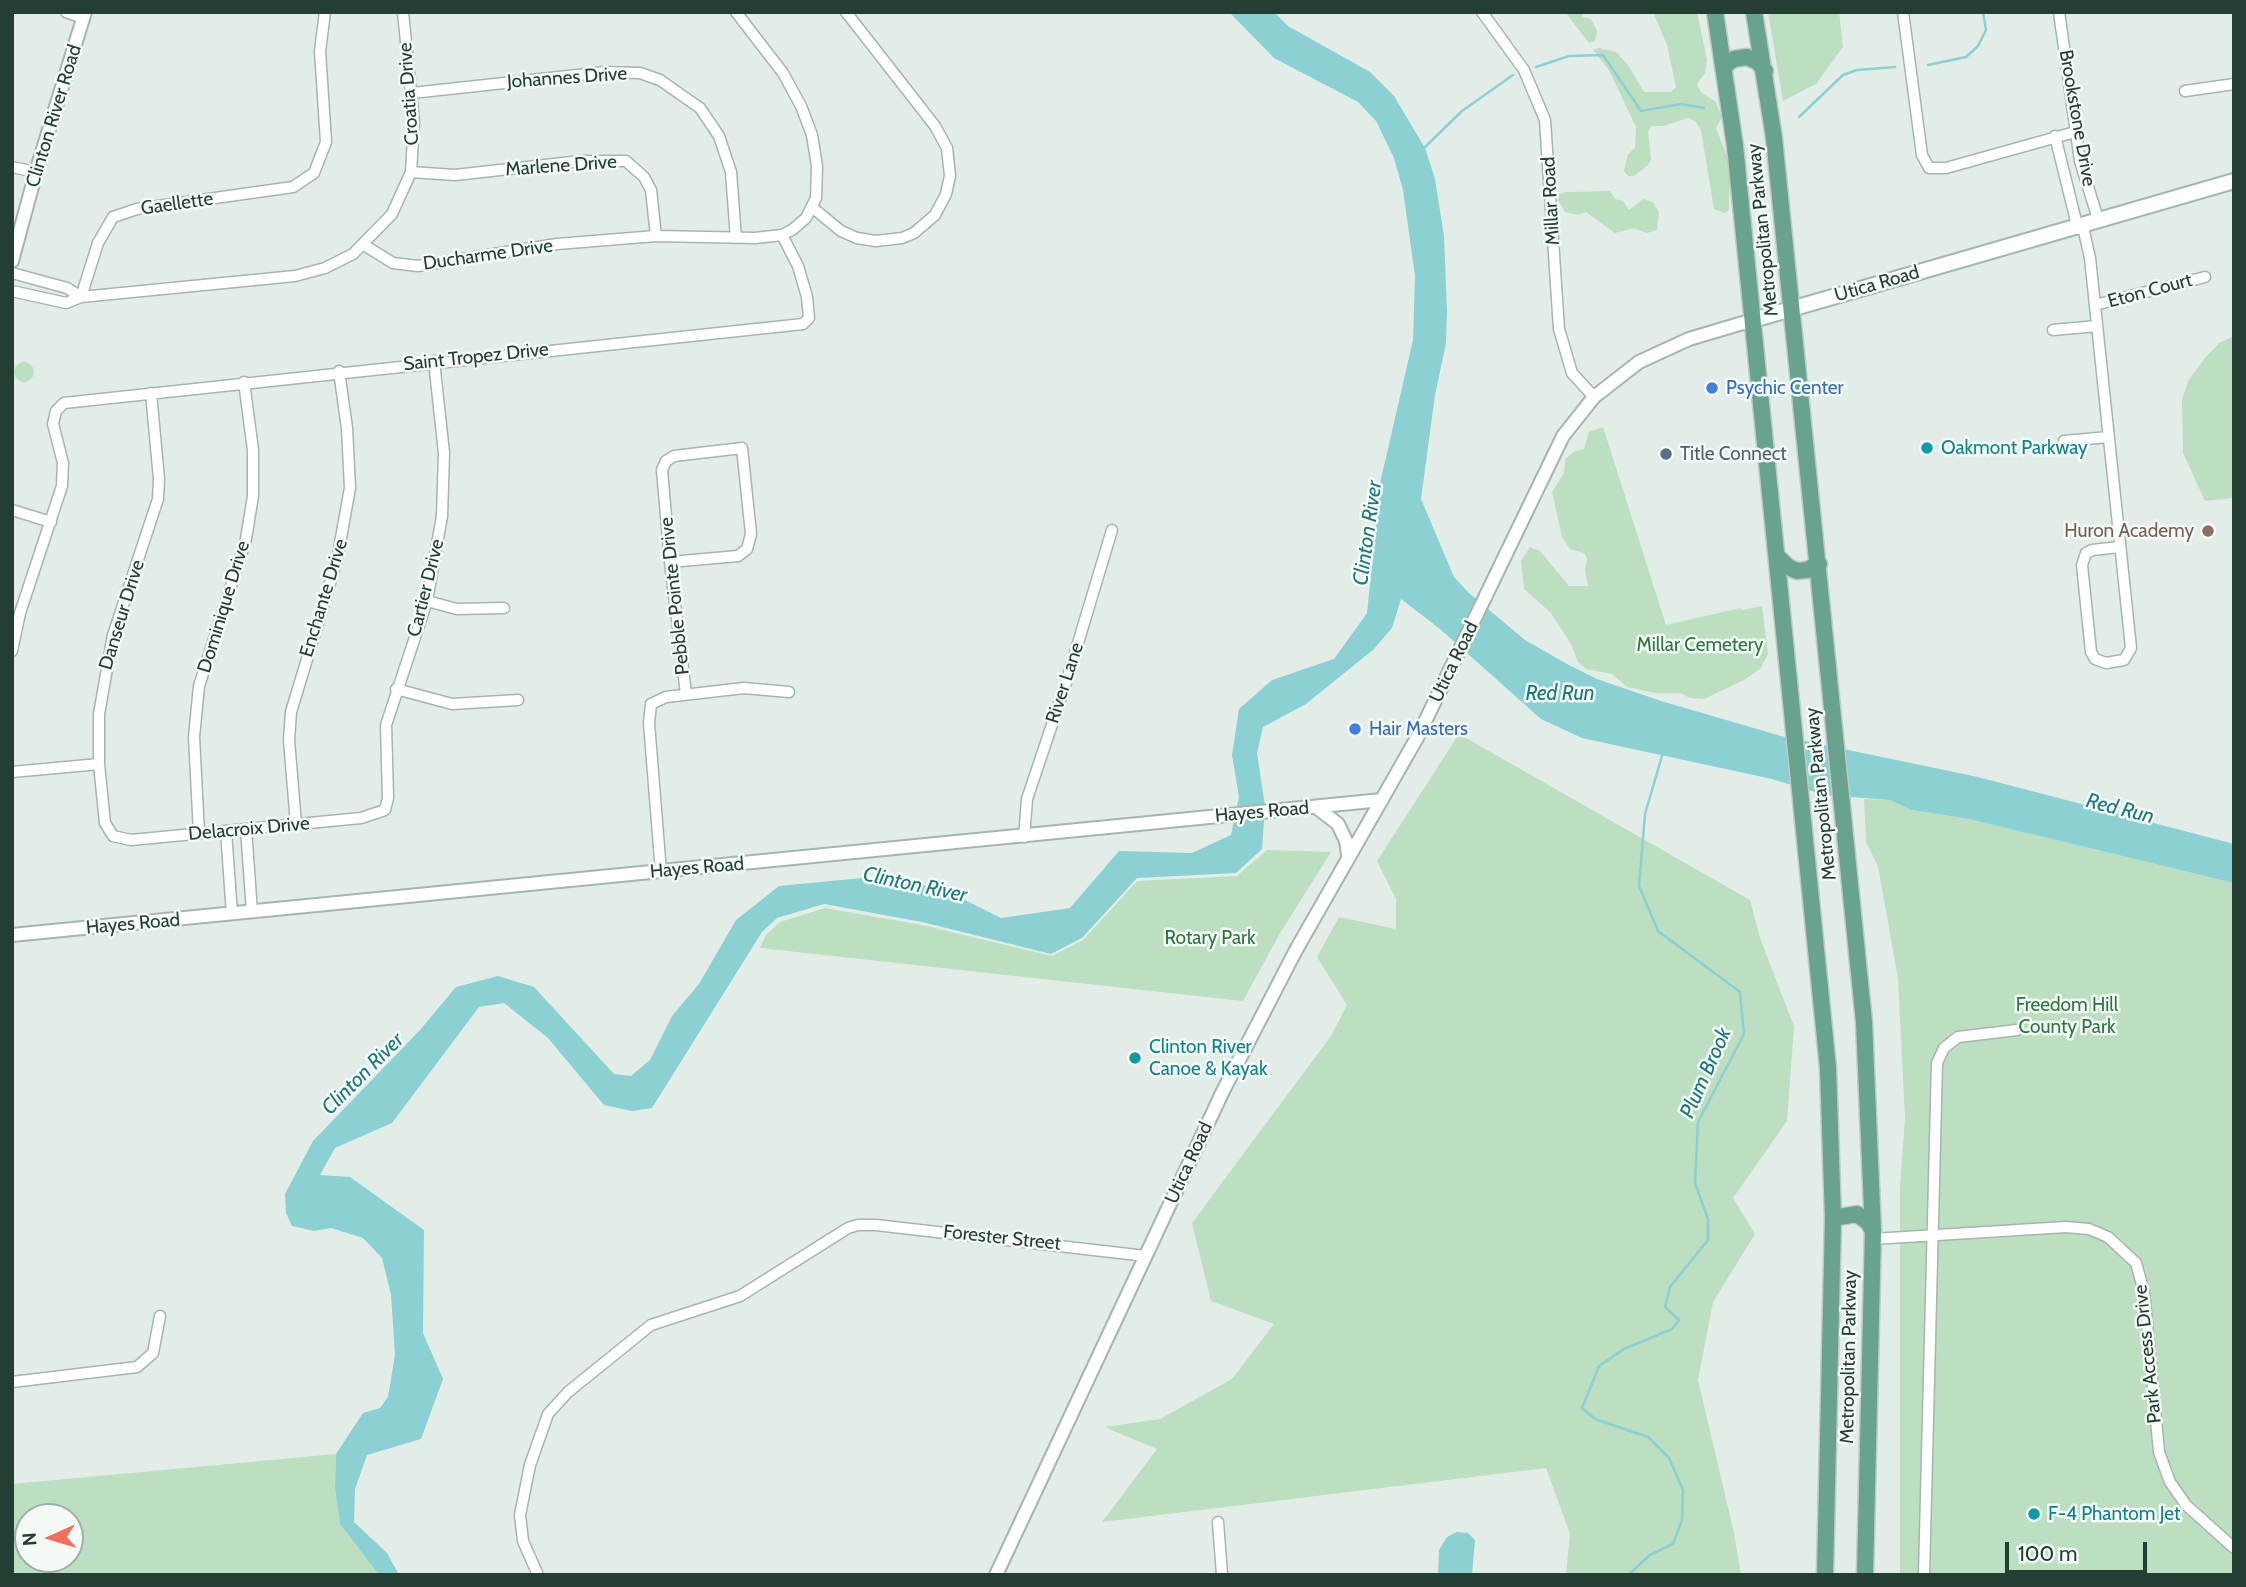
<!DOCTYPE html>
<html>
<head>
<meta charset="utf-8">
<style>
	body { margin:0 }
	#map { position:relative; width:2246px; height:1587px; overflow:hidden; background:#e3ede8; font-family:Cabin,sans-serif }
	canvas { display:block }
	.frame { position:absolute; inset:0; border:14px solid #233f34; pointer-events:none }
	.north { position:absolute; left:14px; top:1503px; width:70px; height:70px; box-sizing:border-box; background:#f4faf6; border:2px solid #a0afa8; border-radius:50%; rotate:266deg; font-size:19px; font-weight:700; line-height:28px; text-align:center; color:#233f34 }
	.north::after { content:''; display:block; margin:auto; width:24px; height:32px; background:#f36e5c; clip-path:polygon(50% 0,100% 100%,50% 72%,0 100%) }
	.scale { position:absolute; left:2005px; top:1542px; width:142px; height:32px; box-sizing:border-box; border:4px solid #233f34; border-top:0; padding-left:9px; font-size:21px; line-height:24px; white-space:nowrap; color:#233f34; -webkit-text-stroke:5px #f4faf6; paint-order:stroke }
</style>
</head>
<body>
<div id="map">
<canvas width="2246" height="1587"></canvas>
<div class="frame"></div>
<div class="north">N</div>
<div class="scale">100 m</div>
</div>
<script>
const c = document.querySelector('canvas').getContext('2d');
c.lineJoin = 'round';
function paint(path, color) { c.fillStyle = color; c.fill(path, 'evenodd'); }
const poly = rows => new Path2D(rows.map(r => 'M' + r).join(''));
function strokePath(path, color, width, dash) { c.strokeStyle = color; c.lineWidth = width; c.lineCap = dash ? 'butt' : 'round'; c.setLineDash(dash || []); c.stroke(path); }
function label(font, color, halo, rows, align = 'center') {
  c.font = font + ' Cabin,sans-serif'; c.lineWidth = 5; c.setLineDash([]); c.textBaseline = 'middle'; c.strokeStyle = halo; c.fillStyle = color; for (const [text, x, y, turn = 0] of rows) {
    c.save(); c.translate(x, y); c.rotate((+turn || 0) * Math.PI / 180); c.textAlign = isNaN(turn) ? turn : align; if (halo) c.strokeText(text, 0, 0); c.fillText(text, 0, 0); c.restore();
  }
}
const green = poly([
	[1565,12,1581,12,1583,17,1591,19,1597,31,1595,41,1589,43],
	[1653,12,1697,12,1707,60,1705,73,1697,84,1701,92,1716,102,1722,117,1716,128,1730,165,1729,210,1725,213,1714,209,1701,130,1695,121,1688,118,1663,126,1652,126,1648,131,1651,159,1648,165,1634,176,1628,176,1624,171,1628,154,1635,148,1636,127,1609,70,1593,50,1599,48,1616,52,1628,65,1644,92,1671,92,1676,87,1667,45],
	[1768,12,1839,12,1843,47,1816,84,1783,101],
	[1610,191,1615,199,1623,201,1629,210,1643,199,1653,202,1659,212,1657,230,1647,233,1634,228,1615,233,1586,212,1578,215,1565,212,1558,200,1559,194,1566,192],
	[2234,336,2234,498,2205,501,2183,453,2182,400,2188,381,2205,358,2219,343],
	'14 372a10 10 0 1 1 20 0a10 10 0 1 1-20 0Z',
	[1603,427,1666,625,1740,608,1743,610,1762,606,1768,654,1760,669,1744,680,1704,699,1690,698,1680,693,1656,693,1627,687,1612,674,1586,669,1578,662,1571,644,1550,612,1524,589,1521,561,1530,547,1540,551,1569,586,1588,586,1585,571,1587,558,1584,553,1570,549,1562,537,1552,492,1564,473,1565,459,1575,451,1584,449,1589,432],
	[1459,734,1750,900,1760,938,1794,1026,1787,1121,1733,1198,1755,1234,1713,1302,1698,1380,1734,1533,1741,1575,1566,1575,1570,1534,1546,1468,1102,1522,1157,1449,1104,1427,1160,1419,1232,1379,1274,1324,1211,1301,1192,1223,1331,1036,1347,1005,1317,957,1339,917,1396,929,1396,899,1377,861],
	[1864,799,1890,800,1911,810,1969,819,2234,883,2234,1575,1900,1575,1900,1186,1905,1118,1898,979,1878,866,1866,842],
	[1267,850,1331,852,1279,935,1243,1001,760,948,766,935,780,922,825,908,922,925,1052,956,1083,940,1137,881,1237,876],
	[336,1454,335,1488,340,1524,379,1575,12,1575,12,1484],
	[28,1517,70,1517,70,1559,28,1559]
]);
const water = poly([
	[1229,12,1274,12,1288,26,1370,72,1394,96,1425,148,1435,179,1444,236,1447,311,1446,343,1435,395,1421,499,1454,577,1469,593,1525,640,1567,664,1597,679,1661,701,1781,736,1978,777,2234,844,2234,883,1969,819,1911,810,1890,800,1825,795,1772,779,1582,738,1541,719,1440,629,1401,599,1392,628,1374,649,1306,704,1263,727,1257,753,1265,806,1262,849,1236,873,1137,878,1082,938,1051,954,922,922,824,904,777,918,762,932,652,1108,632,1111,604,1105,548,1038,504,1003,479,1007,392,1123,335,1148,320,1175,350,1177,424,1230,423,1333,443,1379,421,1439,367,1455,355,1489,354,1522,387,1553,399,1575,379,1575,340,1524,335,1488,336,1454,363,1413,380,1408,388,1397,395,1355,391,1295,382,1258,363,1238,331,1228,314,1231,292,1226,286,1213,285,1194,313,1141,420,1030,456,987,498,976,534,987,614,1074,631,1076,650,1060,672,1016,699,984,736,920,779,886,862,878,939,887,1001,918,1070,908,1119,851,1192,853,1231,835,1239,797,1232,755,1239,709,1272,680,1334,659,1367,613,1381,479,1413,340,1415,276,1403,190,1394,158,1376,121,1358,102,1274,58],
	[1457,1532,1468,1533,1475,1540,1472,1575,1438,1575,1439,1550,1447,1537]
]);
const stream = poly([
	[1928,65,1966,57,1978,46,1986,30,1983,12],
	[1536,67,1569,56,1603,55,1641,111,1681,104,1704,108],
	[1799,117,1843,75,1857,70,1895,67],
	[1424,148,1462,111,1513,75],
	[1628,1575,1650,1555,1673,1544,1682,1520,1683,1490,1669,1458,1648,1437,1595,1419,1582,1408,1599,1366,1624,1349,1672,1329,1679,1320,1665,1307,1670,1287,1708,1240,1708,1219,1695,1183,1698,1122,1744,1034,1740,992,1658,931,1639,886,1645,814,1662,756]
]);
const minor = poly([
	[66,12,83,18],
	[1482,12,1524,70,1545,120,1559,329,1572,373,1594,397],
	[1903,12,1922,155,1929,168,1946,168,2075,132],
	[2059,12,2080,161,2099,222],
	[2185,91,2234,84],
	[412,93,605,72,640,73,660,80,700,108,719,136,731,172,736,238],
	[2055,136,2078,229],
	[12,167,36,172],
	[411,172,455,175,581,161,626,161,644,177,651,190,656,236],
	[813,208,841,231,857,238,876,241,902,238,914,233,935,215,946,194,950,176,947,148,935,126,846,12],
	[2083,227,2090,258,2131,648,2124,660,2106,663,2095,659,2091,652,2082,565,2086,553,2092,550,2120,547],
	[364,245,393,263,418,266,557,244,656,236,755,238,782,235,792,230,806,218,816,198,817,166,812,135,801,106,783,73,736,12],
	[12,273,67,288,81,297],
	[12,291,66,303,81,297,295,276,325,268,353,254,392,214,411,172,414,122,403,12],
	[81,297,98,243,113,217,137,209,293,187,314,173,326,142,320,51,325,12],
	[2095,305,2205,277],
	[2053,330,2097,326],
	[151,393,159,479,158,499,113,635,99,714,99,764,105,823,113,836,131,840,361,818,385,810,388,798,386,725,427,601,442,516,444,453,434,361],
	[2064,441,2109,437],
	[12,510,51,522],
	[670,562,738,556,747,549,751,534,742,448,674,456,666,461,662,470,670,562,686,694],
	[427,601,457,609,504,608],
	[12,651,20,613,62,486,63,463,53,424,56,411,64,403,803,324,809,318,807,297,798,266,782,235],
	[396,689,452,704,518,700],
	[12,772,99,764],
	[296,824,289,740,291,712,337,560,350,488,347,428,339,371],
	[246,829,252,912],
	[226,831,232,914],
	[199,833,194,737,199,686,246,539,253,496,253,450,244,382],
	[1024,837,1027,799,1066,683,1112,530],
	[661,872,649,723,651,704,666,697,744,688,789,692],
	[1873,1239,2066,1227,2089,1229,2108,1237,2136,1263,2144,1292,2159,1452,2170,1482,2186,1505,2234,1548],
	[12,1382,137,1367,153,1353,160,1316],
	[1218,1522,1222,1575],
	[538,1575,523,1541,520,1515,530,1465,548,1414,568,1392,651,1325,740,1296,848,1228,858,1225,876,1225,1146,1256],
	[1924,1575,1937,1063,1944,1048,1958,1037,2017,1030]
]);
const tertiary = poly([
	[12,261,36,172,85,12],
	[1316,807,1338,824,1346,841,1348,855],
	[12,935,1382,800],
	[996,1575,1223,1091,1296,950,1418,736,1563,436,1594,397,1639,362,1689,339,1753,320]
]);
const secondary = poly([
	[1753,320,2234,181]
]);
const primary = poly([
	[1715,12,1735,146,1828,1068,1833,1218,1825,1575],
	[1754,12,1774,138,1864,1022,1873,1231,1865,1575],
	[1724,66,1734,59,1747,57,1758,62,1765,71],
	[1777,556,1788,567,1797,571,1807,570,1819,564],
	[1833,1218,1857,1214,1868,1222,1873,1231]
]);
const markers = [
	[1712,388,7,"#3f7fe0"],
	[1927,448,7,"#0f9aa8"],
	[1666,454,7,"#5c6f8a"],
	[2208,531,7,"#8d6e63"],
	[1355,729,7,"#3f7fe0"],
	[1135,1058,7,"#0f9aa8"],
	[2034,1514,7,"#0f9aa8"]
];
const streetNames = [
	["Johannes Drive",567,78,-4],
	["Croatia Drive",409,94,-94],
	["Clinton River Road",54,116,-73],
	["Brookstone Drive",2077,118,80],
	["Marlene Drive",561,166,-4],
	["Millar Road",1551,201,-93],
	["Gaellette",177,204,-8],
	["Metropolitan Parkway",1763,230,-96],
	["Ducharme Drive",488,255,-8],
	["Utica Road",1877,284,-16],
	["Eton Court",2150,291,-15],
	["Saint Tropez Drive",476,357,-6],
	["Cartier Drive",426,588,-76],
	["Pebble Pointe Drive",675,596,-96],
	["Enchante Drive",324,598,-73],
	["Dominique Drive",224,607,-73],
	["Danseur Drive",122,615,-73],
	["Utica Road",1454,662,-64],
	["River Lane",1065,683,-72],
	["Metropolitan Parkway",1821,794,-96],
	["Hayes Road",1262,812,-5],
	["Delacroix Drive",249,829,-5],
	["Hayes Road",697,868,-5],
	["Hayes Road",133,924,-5],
	["Utica Road",1189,1163,-65],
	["Forester Street",1002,1238,6],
	["Park Access Drive",2148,1354,-96],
	["Metropolitan Parkway",1849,1357,-89]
];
const shopNames = [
	["Psychic Center",1726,388],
	["Hair Masters",1369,729]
];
const cultureNames = [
	["Oakmont Parkway",1941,448],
	["Clinton River",1149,1047],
	["Canoe & Kayak",1149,1069],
	["F-4 Phantom Jet",2048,1514]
];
const serviceNames = [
	["Title Connect",1680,454]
];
const educationNames = [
	["Huron Academy",2194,531]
];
const parkNames = [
	["Millar Cemetery",1700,645],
	["Rotary Park",1210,938],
	["Freedom Hill",2067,1005],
	["County Park",2067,1027]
];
const waterNames = [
	["Clinton River",1368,533,-82],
	["Red Run",1560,694],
	["Red Run",2120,809,14],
	["Clinton River",915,885,12],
	["Plum Brook",1706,1073,-66],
	["Clinton River",363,1074,-45]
];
paint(green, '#bcdec1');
paint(water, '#8bd0d2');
strokePath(stream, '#8bd0d2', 2.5);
strokePath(minor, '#a6b5ae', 13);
strokePath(tertiary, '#a6b5ae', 16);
strokePath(secondary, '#a2b9ae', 18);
strokePath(primary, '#c1c9c6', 19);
strokePath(minor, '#fff', 10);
strokePath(tertiary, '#fff', 12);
strokePath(secondary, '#fff', 14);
strokePath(primary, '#68a38d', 16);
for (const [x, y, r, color] of markers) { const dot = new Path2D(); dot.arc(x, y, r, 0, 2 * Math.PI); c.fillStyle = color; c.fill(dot); strokePath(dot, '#f4faf6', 2.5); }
label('19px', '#233f34', '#f4faf6', streetNames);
label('19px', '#366cbe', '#f4faf6', shopNames, 'left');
label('19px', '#0d838f', '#f4faf6', cultureNames, 'left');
label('19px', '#4e5e75', '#f4faf6', serviceNames, 'left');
label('19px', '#785e54', '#f4faf6', educationNames, 'right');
label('19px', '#2c7640', '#f4faf6', parkNames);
label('italic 21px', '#1c787c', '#f4faf6', waterNames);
</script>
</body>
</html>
